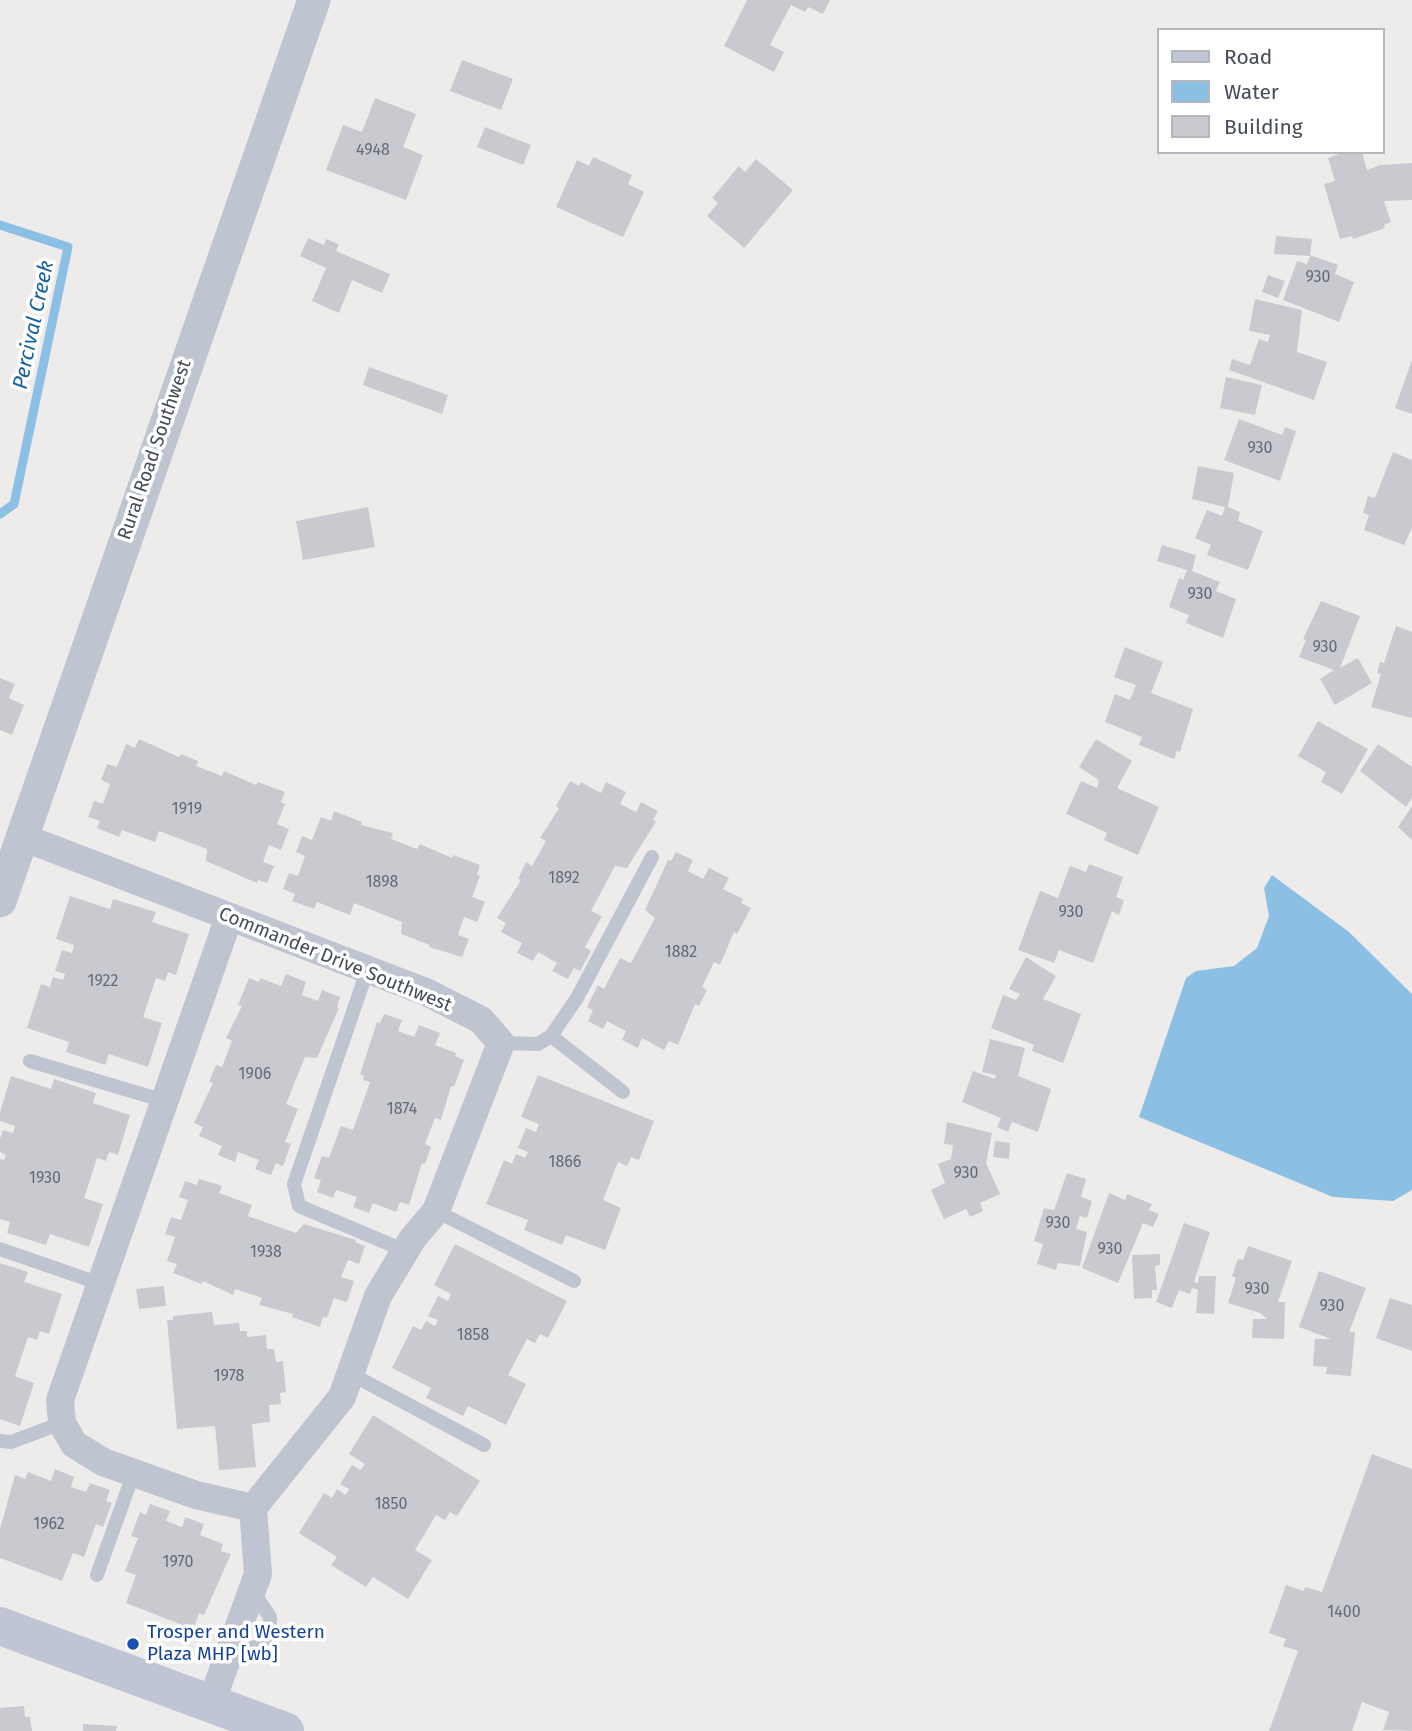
<!DOCTYPE html>
<html>
<head>
<meta charset="utf-8">
<style>
	body { margin:0 }
	#map { position:relative; width:1412px; height:1731px; overflow:hidden; background:#eeeceb; font-family:"Fira Sans",sans-serif }
	canvas { display:block }
	.legend { position:absolute; left:1157px; top:28px; width:228px; height:126px; box-sizing:border-box; background:#fff; border:2px solid #b5b7bc; margin:0; padding:9px 12px; list-style:none; font-size:21px; color:#454b57 }
	.legend li { display:flex; align-items:center; gap:14px; height:35px }
	.legend b { width:35px; border:2px solid #b5b7bc }
</style>
</head>
<body>
<div id="map">
<canvas width="1412" height="1731"></canvas>
<ul class="legend">
<li><b style="height:9px;background:#bfc5d4"></b>Road</li>
<li><b style="height:19px;background:#8bbfe4"></b>Water</li>
<li><b style="height:19px;background:#c9c9d0"></b>Building</li>
</ul>
</div>
<script>
const c = document.querySelector('canvas').getContext('2d');
c.lineJoin = 'round';
function paint(path, color) { c.fillStyle = color; c.fill(path, 'evenodd'); }
const poly = rows => new Path2D(rows.map(r => 'M' + r).join(''));
function strokePath(path, color, width, dash) { c.strokeStyle = color; c.lineWidth = width; c.lineCap = dash ? 'butt' : 'round'; c.setLineDash(dash || []); c.stroke(path); }
function label(font, color, halo, rows, align = 'center') {
  c.font = font + ' "Fira Sans",sans-serif'; c.lineWidth = 7; c.setLineDash([]); c.textBaseline = 'middle'; c.strokeStyle = halo; c.fillStyle = color; for (const [text, x, y, turn = 0] of rows) {
    c.save(); c.translate(x, y); c.rotate((+turn || 0) * Math.PI / 180); c.textAlign = isNaN(turn) ? turn : align; if (halo) c.strokeText(text, 0, 0); c.fillText(text, 0, 0); c.restore();
  }
}
const water = poly([
	[1272,875,1349,932,1412,994,1412,1190,1393,1201,1333,1197,1139,1117,1186,978,1196,971,1234,966,1257,948,1269,916,1264,888]
]);
const stream = poly([
	[0,225,68,247,14,504,0,514]
]);
const building = poly([
	[747,0,830,0,823,14,808,7,805,12,791,5,770,45,784,52,774,72,724,46],
	[462,60,513,79,501,110,450,91],
	[375,98,416,114,403,147,423,155,406,200,326,170,343,125,362,132],
	[485,127,531,145,523,165,477,147],
	[1345,152,1362,152,1367,170,1380,165,1412,163,1412,200,1384,201,1391,222,1384,225,1385,228,1353,239,1352,236,1340,239,1324,184,1335,181,1328,158],
	[593,157,632,175,628,184,644,192,623,237,556,207,577,160,589,166],
	[756,159,793,190,744,248,707,216,718,203,712,198,739,166,745,172],
	[1276,236,1312,239,1310,255,1338,265,1335,274,1354,282,1339,322,1283,300,1297,261,1307,264,1310,256,1274,254],
	[308,238,324,245,326,239,339,244,336,251,390,274,382,293,352,280,339,313,312,301,326,268,300,256],
	[1268,275,1285,281,1278,298,1262,292],
	[1255,299,1302,310,1297,352,1327,362,1314,400,1229,370,1232,359,1250,365,1259,339,1268,342,1270,335,1249,331],
	[1412,360,1412,414,1395,408],
	[369,367,448,395,442,414,363,385],
	[1226,377,1262,385,1255,415,1220,408],
	[1239,419,1282,435,1285,427,1296,431,1280,481,1224,460],
	[1393,452,1412,460,1412,528,1404,545,1364,530,1369,515,1363,513,1368,496,1375,498],
	[1198,466,1234,473,1228,507,1240,512,1238,521,1263,531,1248,570,1207,555,1211,545,1195,538,1207,510,1222,516,1225,507,1192,499],
	[368,507,375,547,303,560,296,521],
	[1162,545,1196,555,1192,571,1220,582,1216,591,1236,599,1223,638,1186,623,1189,615,1169,607,1179,578,1183,580,1187,570,1157,561],
	[1321,601,1360,616,1340,668,1358,658,1372,683,1335,705,1320,679,1334,670,1299,657,1306,640,1303,639],
	[1396,626,1412,632,1412,718,1371,707,1381,674,1377,673,1380,662,1384,663],
	[1125,647,1163,662,1151,693,1193,709,1180,752,1177,751,1174,759,1139,745,1142,737,1105,722,1115,694,1130,700,1136,685,1114,677],
	[0,678,15,684,9,698,24,705,12,735,0,730],
	[1318,721,1368,749,1342,794,1321,782,1326,772,1298,756],
	[139,739,179,757,181,754,198,761,196,766,222,776,224,771,256,785,258,782,285,792,281,802,285,804,277,824,289,829,281,850,269,845,263,862,274,866,267,883,258,880,257,883,206,861,207,849,159,831,155,842,122,830,119,837,97,828,100,821,88,817,94,801,103,804,110,784,101,780,107,764,117,767,126,744,135,748],
	[1096,739,1132,761,1117,788,1159,807,1138,855,1104,840,1107,833,1066,814,1081,781,1097,788,1099,780,1079,767],
	[1378,744,1412,767,1412,798,1406,807,1360,771],
	[570,781,579,786,581,782,601,793,606,782,626,792,620,804,636,812,641,802,658,811,653,820,656,822,627,868,615,866,591,911,602,916,585,947,591,951,580,971,574,968,568,979,552,971,557,963,538,952,533,961,517,953,522,943,501,932,506,923,497,918,521,880,518,879,526,862,532,866,546,841,540,838,559,808,556,806],
	[1412,806,1412,840,1398,827],
	[334,811,362,822,361,825,393,833,391,839,417,849,420,844,452,858,453,855,480,865,477,875,480,876,472,897,485,902,477,922,464,917,458,935,469,939,462,957,429,947,430,945,401,934,402,922,354,903,350,915,317,902,314,909,292,901,295,894,283,889,289,873,298,876,305,856,296,852,302,836,312,840,321,817,331,821],
	[676,852,693,860,688,871,703,879,709,868,729,878,723,889,743,899,741,903,751,908,737,934,734,932,720,965,714,962,702,987,707,990,699,1006,695,1004,678,1045,669,1041,664,1050,642,1038,638,1048,622,1040,626,1031,607,1021,603,1029,588,1021,593,1010,587,1007,598,985,604,989,620,958,631,963,655,918,645,910,668,860,671,861],
	[1089,864,1123,877,1116,897,1124,900,1119,915,1112,911,1093,963,1059,950,1054,963,1018,950,1040,891,1058,898,1070,866,1086,872],
	[70,896,110,909,113,899,156,912,152,922,189,934,176,975,168,972,165,981,156,978,143,1017,162,1023,148,1067,109,1054,105,1065,66,1052,69,1042,27,1028,41,984,50,987,53,977,63,980,65,974,55,971,62,950,72,953,74,945,56,939],
	[1026,957,1056,976,1043,999,1081,1014,1063,1063,1032,1051,1034,1045,991,1028,1003,995,1016,1000,1020,994,1009,989],
	[286,974,306,982,302,995,318,1001,322,990,340,997,337,1007,339,1008,317,1058,305,1057,286,1104,298,1109,285,1142,291,1144,283,1166,276,1163,271,1175,255,1169,259,1160,238,1152,235,1162,218,1155,222,1146,199,1136,203,1127,194,1123,213,1083,209,1082,216,1065,222,1067,232,1041,226,1038,242,1006,238,1005,249,978,259,982,260,978,281,986],
	[384,1014,402,1020,398,1031,414,1037,419,1025,440,1033,435,1045,456,1053,455,1056,464,1060,454,1087,451,1086,441,1120,435,1118,425,1144,431,1147,425,1164,422,1163,409,1205,400,1202,396,1212,373,1203,369,1213,353,1207,357,1197,336,1190,333,1198,317,1192,321,1180,314,1178,322,1156,329,1158,341,1126,353,1130,370,1082,363,1080,364,1076,360,1074,377,1022,380,1023],
	[990,1039,1025,1048,1018,1076,1051,1089,1038,1132,1012,1122,1008,1132,997,1127,1001,1118,962,1102,973,1071,995,1079,996,1075,982,1072],
	[538,1075,654,1121,639,1160,631,1157,627,1166,618,1162,603,1200,621,1208,605,1250,566,1235,562,1245,524,1230,528,1220,486,1204,504,1160,512,1164,516,1154,525,1158,528,1152,518,1148,526,1128,536,1132,539,1124,521,1117],
	[11,1076,51,1089,54,1079,96,1093,93,1103,130,1115,118,1155,109,1152,106,1161,97,1158,84,1198,103,1204,89,1247,50,1234,46,1245,7,1233,10,1222,0,1219,0,1159,4,1160,6,1155,0,1152,0,1139,3,1130,13,1133,15,1126,0,1121,0,1112],
	[947,1122,992,1133,986,1163,1000,1194,980,1203,983,1211,970,1217,966,1209,944,1219,931,1190,945,1183,938,1164,951,1159,953,1145,944,1144],
	[995,1141,1010,1143,1009,1159,993,1157],
	[1067,1173,1086,1179,1081,1197,1092,1201,1087,1218,1080,1216,1076,1229,1087,1232,1080,1266,1058,1263,1056,1270,1037,1264,1043,1244,1034,1241,1044,1208,1054,1210],
	[199,1179,222,1186,219,1193,252,1205,248,1216,296,1233,304,1224,356,1240,355,1242,365,1246,359,1264,348,1260,341,1277,354,1281,347,1302,334,1298,327,1318,323,1317,320,1327,292,1317,293,1314,259,1305,262,1298,235,1289,233,1295,203,1281,202,1284,173,1273,177,1264,167,1261,175,1237,165,1234,171,1217,181,1220,188,1200,179,1197,185,1181,197,1185],
	[1109,1193,1125,1200,1127,1194,1152,1204,1149,1210,1159,1214,1153,1227,1143,1223,1118,1283,1082,1268],
	[1184,1223,1210,1232,1194,1282,1198,1283,1199,1276,1216,1276,1214,1314,1196,1313,1198,1290,1192,1288,1190,1294,1179,1290,1172,1308,1156,1302],
	[455,1244,567,1301,548,1338,540,1334,535,1343,527,1339,508,1375,526,1384,506,1425,468,1406,463,1416,426,1398,431,1388,392,1368,413,1326,421,1330,426,1321,435,1326,438,1320,428,1316,438,1296,448,1301,451,1294,434,1285],
	[1248,1246,1292,1261,1278,1302,1285,1302,1284,1339,1252,1338,1253,1319,1267,1319,1260,1313,1228,1303,1236,1278,1232,1276,1238,1259,1243,1260],
	[1160,1254,1160,1265,1155,1266,1157,1290,1152,1290,1152,1298,1134,1299,1132,1255],
	[0,1263,28,1272,24,1282,62,1294,49,1334,40,1331,37,1340,28,1337,15,1376,34,1383,20,1426,0,1419],
	[1319,1271,1366,1288,1349,1332,1355,1332,1351,1376,1326,1374,1327,1367,1313,1366,1315,1339,1331,1339,1299,1327],
	[164,1286,166,1306,139,1309,136,1289],
	[1390,1298,1412,1305,1412,1351,1376,1338],
	[212,1312,214,1325,239,1323,240,1331,247,1331,247,1337,266,1335,267,1349,274,1349,276,1362,283,1361,286,1392,280,1393,281,1404,269,1405,270,1422,252,1424,256,1467,219,1470,215,1426,177,1429,167,1320,173,1320,173,1316],
	[373,1415,480,1481,457,1516,450,1512,445,1520,436,1515,415,1550,432,1560,408,1599,373,1577,366,1587,331,1565,337,1557,299,1533,324,1493,332,1498,337,1489,346,1495,349,1489,340,1484,352,1465,361,1470,365,1464,349,1454],
	[1372,1454,1412,1469,1412,1731,1383,1730,1389,1712,1362,1702,1352,1731,1269,1731,1298,1651,1283,1646,1286,1639,1269,1633,1286,1585,1304,1591,1305,1587,1322,1592],
	[55,1469,74,1477,71,1487,86,1492,90,1483,110,1490,106,1501,112,1503,103,1527,96,1524,84,1557,73,1553,62,1581,0,1558,0,1529,15,1475,25,1479,28,1472,51,1481],
	[150,1504,170,1511,166,1521,182,1527,185,1517,204,1524,200,1535,223,1544,221,1551,231,1554,204,1615,199,1613,195,1625,192,1624,190,1628,126,1603,136,1575,125,1571,138,1538,131,1536,140,1512,146,1515],
	[24,1706,25,1717,30,1717,32,1731,0,1731,0,1708],
	[83,1724,117,1726,116,1731,83,1731]
]);
const service = poly([
	[367,971,294,1184,299,1206,406,1251],
	[551,1036,623,1092],
	[501,1043,538,1044,551,1036,577,998,652,857],
	[30,1061,165,1101],
	[436,1211,574,1281],
	[0,1249,101,1284],
	[351,1374,484,1445],
	[0,1441,11,1442,62,1423],
	[97,1575,134,1472],
	[230,1652,259,1646,270,1632,270,1617,252,1590]
]);
const minor = poly([
	[22,837,426,992,481,1020,501,1043,436,1211,413,1238,378,1296,342,1397,253,1508,258,1574,211,1703],
	[229,917,60,1400,62,1423,74,1444,103,1462,196,1495,253,1508]
]);
const tertiary = poly([
	[0,901,314,0]
]);
const secondary = poly([
	[0,1626,285,1731]
]);
const markers = [
	[133,1644,7,"#1a4fb4"]
];
const numberNames = [
	["4948",373,151],
	["930",1318,278],
	["930",1260,449],
	["930",1200,595],
	["930",1325,648],
	["1919",187,810],
	["1892",564,879],
	["1898",382,883],
	["930",1071,913],
	["1882",681,953],
	["1922",103,982],
	["1906",255,1075],
	["1874",402,1110],
	["1866",565,1163],
	["930",966,1174],
	["1930",45,1179],
	["930",1058,1224],
	["930",1110,1250],
	["1938",266,1253],
	["930",1257,1290],
	["930",1332,1307],
	["1858",473,1336],
	["1978",229,1377],
	["1850",391,1505],
	["1962",49,1525],
	["1970",178,1563],
	["1400",1344,1613]
];
const streetNames = [
	["Rural Road Southwest",155,450,-71],
	["Commander Drive Southwest",335,960,22]
];
const transitNames = [
	["Trosper and Western",147,1633],
	["Plaza MHP [wb]",147,1655]
];
const waterNames = [
	["Percival Creek",34,325,-78]
];
paint(water, '#8bbfe4');
strokePath(stream, '#8bbfe4', 9);
paint(building, '#c9c9d0');
strokePath(service, '#bfc5d0', 14);
strokePath(minor, '#bfc5d0', 28);
strokePath(tertiary, '#bfc5d0', 33);
strokePath(secondary, '#bfc5d4', 38);
for (const [x, y, r, color] of markers) { const dot = new Path2D(); dot.arc(x, y, r, 0, 2 * Math.PI); c.fillStyle = color; c.fill(dot); strokePath(dot, '#fff', 2.5); }
label('16px', '#666a75', null, numberNames);
label('19px', '#454b57', '#fff', streetNames);
label('19px', '#164399', '#fff', transitNames, 'left');
label('italic 21px', '#16629a', '#fff', waterNames);
</script>
</body>
</html>
